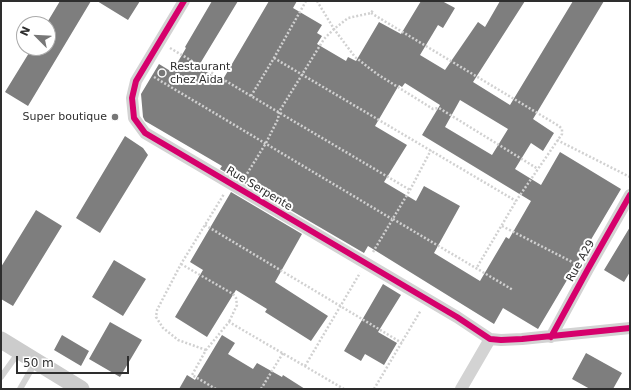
<!DOCTYPE html>
<html>
<head>
<meta charset="utf-8">
<style>
	body { margin:0 }
	#map { position:relative; width:631px; height:390px; overflow:hidden; background:#fff; font-family:"DejaVu Sans",sans-serif }
	canvas { display:block }
	.frame { position:absolute; inset:0; border:2px solid #2e2e2e; pointer-events:none }
	.north { position:absolute; left:16px; top:16px; width:40px; height:40px; box-sizing:border-box; background:#fff; border:1px solid #ababab; border-radius:50%; rotate:294deg; font-size:11px; font-weight:700; line-height:16px; text-align:center; color:#2e2e2e }
	.north::after { content:''; display:block; margin:auto; width:14px; height:18px; background:#777; clip-path:polygon(50% 0,100% 100%,50% 72%,0 100%) }
	.scale { position:absolute; left:16px; top:356px; width:113px; height:18px; box-sizing:border-box; border:2px solid #2e2e2e; border-top:0; padding-left:5px; font-size:12px; line-height:14px; white-space:nowrap; color:#2e2e2e; -webkit-text-stroke:3px #fff; paint-order:stroke }
</style>
</head>
<body>
<div id="map">
<canvas width="631" height="390"></canvas>
<div class="frame"></div>
<div class="north">N</div>
<div class="scale">50 m</div>
</div>
<script>
const c = document.querySelector('canvas').getContext('2d');
c.lineJoin = 'round';
function paint(path, color) { c.fillStyle = color; c.fill(path, 'evenodd'); }
const poly = rows => new Path2D(rows.map(r => 'M' + r).join(''));
function strokePath(path, color, width, dash) { c.strokeStyle = color; c.lineWidth = width; c.lineCap = dash ? 'butt' : 'round'; c.setLineDash(dash || []); c.stroke(path); }
function label(font, color, halo, rows, align = 'center') {
  c.font = font + ' "DejaVu Sans",sans-serif'; c.lineWidth = 4; c.setLineDash([]); c.textBaseline = 'middle'; c.strokeStyle = halo; c.fillStyle = color; for (const [text, x, y, turn = 0] of rows) {
    c.save(); c.translate(x, y); c.rotate((+turn || 0) * Math.PI / 180); c.textAlign = isNaN(turn) ? turn : align; if (halo) c.strokeText(text, 0, 0); c.fillText(text, 0, 0); c.restore();
  }
}
const building = poly([
	[60,1,91,1,28,106,5,92,32,48,48,48,48,21],
	[97,1,140,1,128,20],
	[212,1,238,1,198,67,222,81,269,1,297,1,293,8,322,25,317,33,322,36,317,44,346,61,348,57,356,61,379,22,401,34,421,1,442,1,455,8,443,28,438,25,420,55,445,70,478,22,485,27,500,1,525,1,473,82,510,105,573,1,604,1,533,119,554,133,543,151,531,143,515,169,541,185,560,152,621,189,538,329,503,308,494,324,368,246,364,253,220,169,222,166,145,121,143,117,141,94,159,64,172,72,186,48,185,47],
	[405,83,440,105,422,135,531,201,509,239,506,237,480,281,434,253,460,206,424,186,416,201,384,182,407,145,375,126,399,85,402,87],
	[460,100,508,129,492,155,445,127],
	[125,136,143,148,148,155,100,233,76,218],
	[231,192,302,234,275,282,328,316,311,341,265,312,267,309,236,290,207,337,175,317,203,270,190,262],
	[36,210,62,226,13,306,1,299,1,267],
	[630,227,630,272,624,282,604,270],
	[114,260,146,279,123,316,92,297],
	[383,284,401,295,378,332,397,343,384,365,365,354,361,361,344,351],
	[110,322,142,340,120,377,89,359],
	[62,335,89,351,81,366,54,350],
	[222,335,235,343,228,354,253,369,257,363,282,377,283,375,305,389,179,389,187,375,195,380],
	[586,353,622,373,613,389,590,389,572,379]
]);
const path = poly([
	[317,1,334,29,355,57,377,74,433,109,439,108,538,169],
	[371,13,559,126,562,129,562,134,516,201,476,269],
	[170,48,410,190],
	[274,58,516,201],
	[154,77,392,219],
	[251,96,274,58,306,1],
	[557,140,630,177],
	[245,177,266,143,278,119,279,112,324,39,334,29,348,18,371,13,373,10],
	[393,219,513,290],
	[205,225,402,343],
	[502,226,576,264],
	[373,252,410,190,431,150],
	[181,264,233,294,236,298,237,305,229,322],
	[206,350,178,340,163,328,156,317,157,310,181,264,224,194],
	[305,366,360,273],
	[216,389,192,375,206,350,229,322,344,389],
	[261,389,283,353],
	[374,389,421,310]
]);
const lane = poly([
	[1,377,19,352],
	[20,389,35,363]
]);
const street = poly([
	[184,1,136,81,132,98,134,118,145,133,457,317,490,339,501,340,522,339,630,328],
	[551,337,588,269,630,195],
	[461,389,490,339]
]);
const secondary = poly([
	[1,340,81,389]
]);
const cycleway = poly([
	[184,1,136,81,132,98,134,118,145,133,457,317,490,339,501,340,522,339,630,328],
	[551,337,588,269,630,195]
]);
const markers = [
	[162,73,4,"#777"],
	[115,117,4,"#777"]
];
const poiNames = [
	["Restaurant",170,67],
	["chez Aida",170,80],
	["Super boutique",107,117,"right"]
];
const streetNames = [
	["Rue Serpente",259,189,31],
	["Rue A29",581,261,-61]
];
paint(building, '#7e7e7e');
strokePath(path, '#d1d1d1', 2.5, [2, 2]);
strokePath(lane, '#d3d3d3', 6);
strokePath(street, '#d3d3d3', 12);
strokePath(secondary, '#ccc', 17);
strokePath(cycleway, '#d6006c', 6);
for (const [x, y, r, color] of markers) { const dot = new Path2D(); dot.arc(x, y, r, 0, 2 * Math.PI); c.fillStyle = color; c.fill(dot); strokePath(dot, '#fff', 1.5); }
label('11px', '#2e2e2e', '#fff', poiNames, 'left');
label('11px', '#2e2e2e', '#fff', streetNames);
</script>
</body>
</html>
